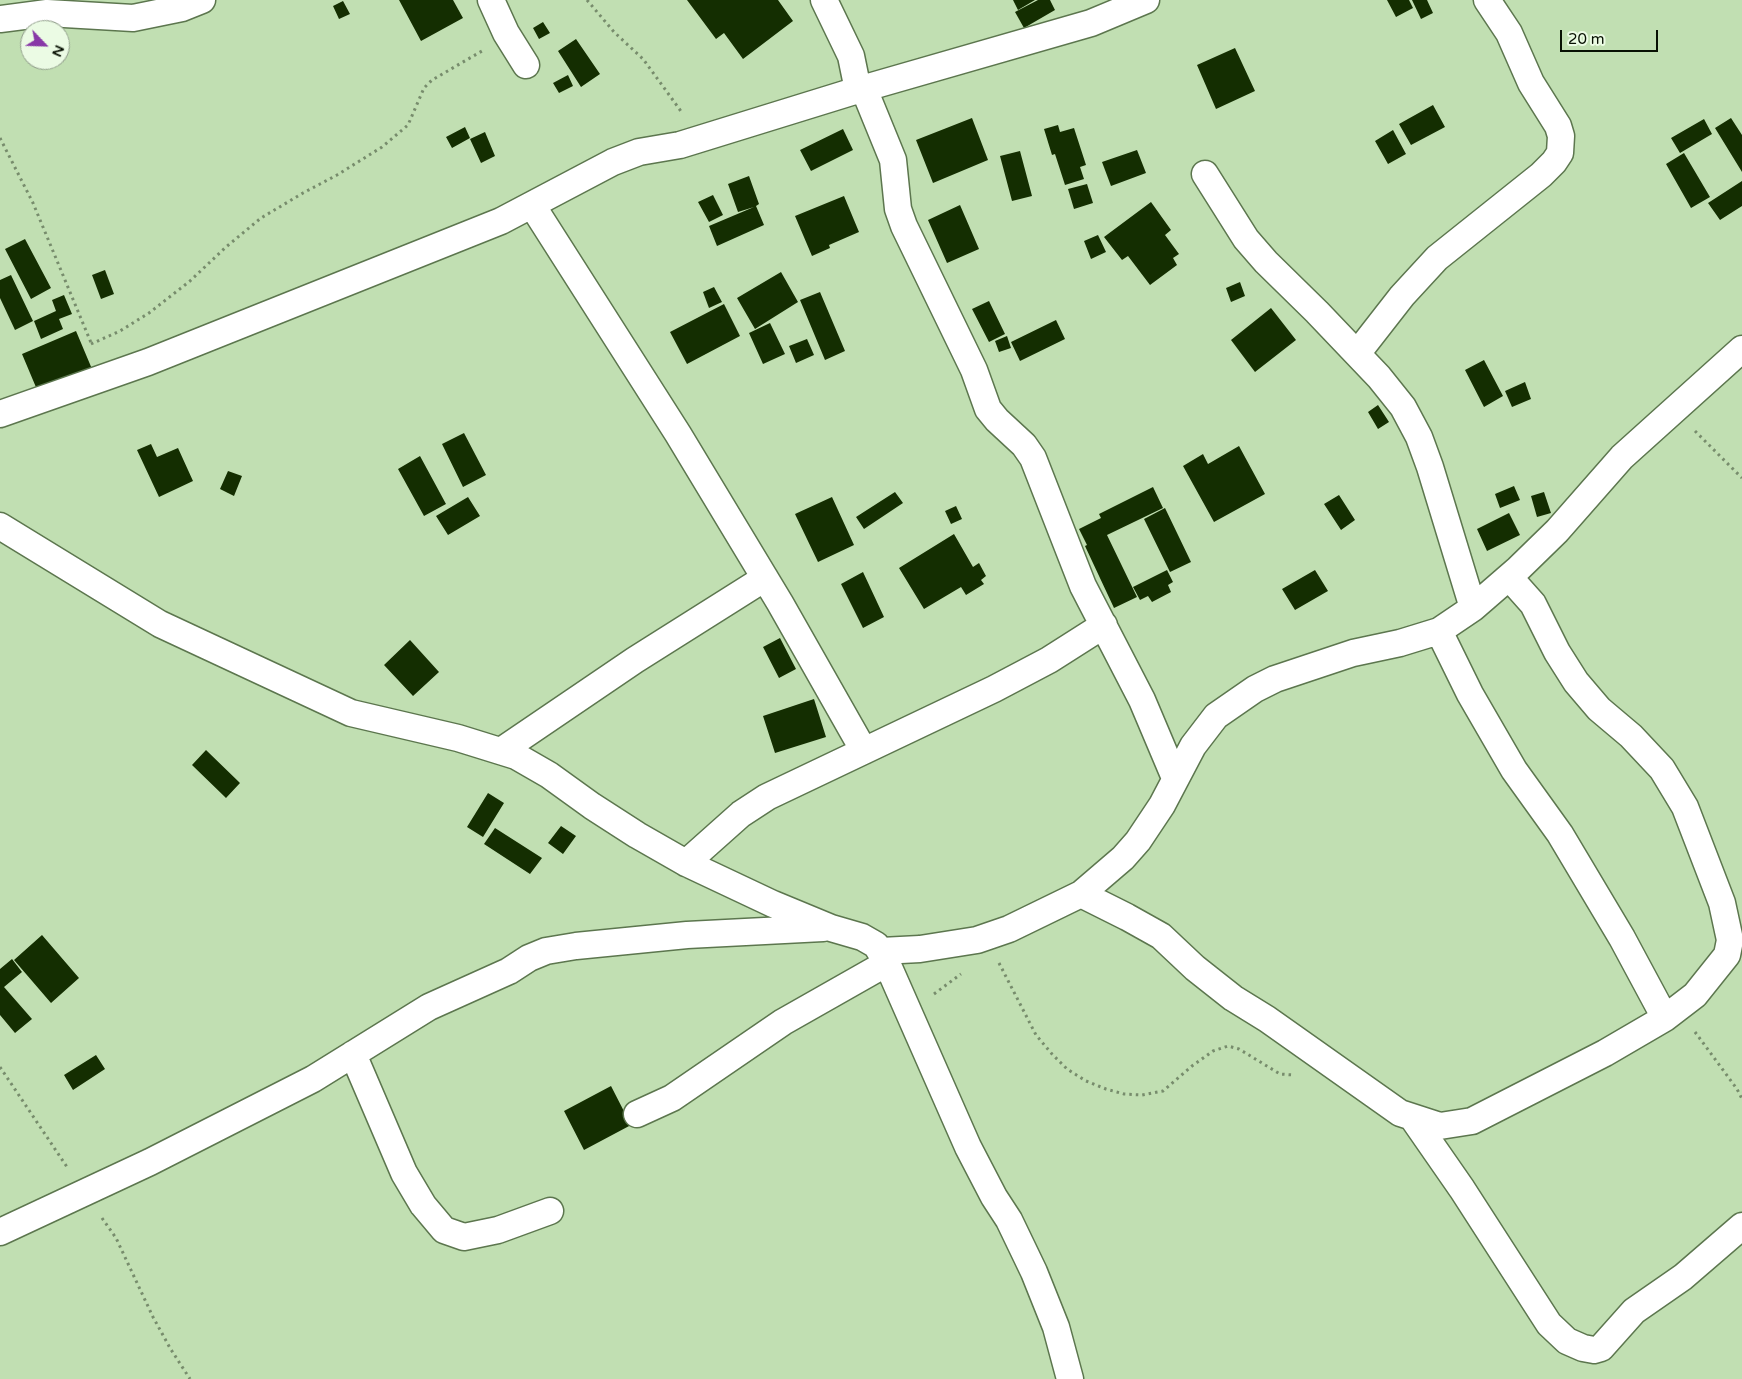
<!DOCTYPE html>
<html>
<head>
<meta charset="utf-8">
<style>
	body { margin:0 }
	#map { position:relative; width:1742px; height:1379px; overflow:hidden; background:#c1dfb2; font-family:"Varela Round",sans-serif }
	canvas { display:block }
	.north { position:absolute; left:20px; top:20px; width:50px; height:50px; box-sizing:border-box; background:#ebfbe4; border:1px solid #909d8a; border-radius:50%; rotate:114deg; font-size:14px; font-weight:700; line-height:20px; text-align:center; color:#081103 }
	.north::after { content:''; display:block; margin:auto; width:18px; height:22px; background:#8838a7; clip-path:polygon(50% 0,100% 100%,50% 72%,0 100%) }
	.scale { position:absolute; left:1560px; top:30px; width:98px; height:22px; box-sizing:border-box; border:2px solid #081103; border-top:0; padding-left:6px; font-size:15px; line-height:18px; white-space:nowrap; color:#081103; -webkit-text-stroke:4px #ebfbe4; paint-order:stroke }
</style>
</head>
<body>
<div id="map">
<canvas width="1742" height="1379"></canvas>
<div class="north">N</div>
<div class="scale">20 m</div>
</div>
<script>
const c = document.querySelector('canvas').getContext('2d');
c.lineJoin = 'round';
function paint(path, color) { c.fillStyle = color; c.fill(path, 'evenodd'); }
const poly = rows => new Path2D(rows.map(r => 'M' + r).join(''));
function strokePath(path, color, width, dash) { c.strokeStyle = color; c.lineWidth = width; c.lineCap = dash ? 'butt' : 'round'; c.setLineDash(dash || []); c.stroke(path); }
const building = poly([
	[399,0,453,0,463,18,421,41],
	[687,0,778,0,793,21,743,59,724,33,716,39],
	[1013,0,1035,0,1018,10],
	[1038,0,1050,0,1055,10,1024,28,1015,12],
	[1387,0,1409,0,1413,8,1396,17],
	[1412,0,1427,0,1433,13,1421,19],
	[343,1,350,14,339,19,333,6],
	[543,22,550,33,539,39,533,28],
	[576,39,600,74,581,87,558,51],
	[1235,48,1255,91,1216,109,1197,65],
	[568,75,573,86,559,93,553,83],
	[1433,105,1445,127,1411,145,1399,124],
	[972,118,988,160,933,183,916,140],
	[1731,118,1742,135,1742,172,1715,128],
	[1704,119,1712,134,1680,153,1671,138],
	[1058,125,1060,132,1074,128,1086,165,1080,167,1084,179,1065,185,1055,154,1052,155,1044,129],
	[465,127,470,138,452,148,446,137],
	[843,129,853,150,811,171,800,150],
	[1393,130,1406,154,1388,164,1375,141],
	[485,132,495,156,481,163,470,139],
	[1137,150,1146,173,1111,186,1102,162],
	[1020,151,1032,196,1012,201,1000,156],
	[1684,153,1710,197,1691,208,1666,164],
	[749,176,759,204,756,206,764,225,717,246,709,226,754,207,738,212,728,184],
	[1742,181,1742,206,1720,220,1708,203],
	[1087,184,1093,203,1074,209,1068,189],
	[713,195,723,215,709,222,698,202],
	[844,196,859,232,829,245,830,248,812,256,795,216],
	[1151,202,1171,230,1165,235,1179,254,1173,258,1177,265,1150,285,1128,256,1122,260,1104,237],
	[960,205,979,249,947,263,928,220],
	[1098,235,1106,252,1091,259,1084,241],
	[25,239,51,288,31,299,5,249],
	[105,270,114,294,101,299,92,275],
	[781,272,798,302,755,329,737,298],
	[11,275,33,321,15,330,0,298,0,280],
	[1240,282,1245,296,1231,302,1226,288],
	[714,287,722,302,709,308,703,292],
	[820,292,845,351,825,360,800,300],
	[64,295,72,314,59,319,63,329,41,339,34,321,56,311,52,300],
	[989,301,1005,334,989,342,972,309],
	[724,304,740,336,687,364,670,332],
	[1271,308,1296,340,1255,372,1231,340],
	[1056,320,1065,339,1020,361,1011,342],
	[770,323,785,354,763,364,749,333],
	[76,331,92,369,38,392,22,354],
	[1007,336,1011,348,999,352,995,341],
	[807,339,814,355,796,363,789,346],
	[1484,360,1503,396,1484,407,1465,370],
	[1525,382,1531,399,1512,407,1505,391],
	[1378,405,1389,422,1378,429,1368,412],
	[464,433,486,475,463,487,442,444],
	[151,444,157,457,178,448,193,481,159,497,137,450],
	[1239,446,1265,494,1214,522,1183,466,1203,454,1208,464],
	[420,456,446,504,424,516,398,469],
	[228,471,242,476,234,496,220,489],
	[1514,486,1520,500,1500,508,1495,494],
	[1153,487,1163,508,1107,535,1137,597,1114,608,1085,546,1087,545,1079,529,1101,518,1099,514],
	[895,492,903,503,864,529,856,517],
	[1544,492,1551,513,1537,517,1531,496],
	[1339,495,1355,520,1341,530,1324,504],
	[468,497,480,516,448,535,436,516],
	[832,497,854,545,818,562,795,514],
	[956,506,962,519,951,524,945,511],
	[1165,508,1191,562,1170,572,1144,519],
	[1509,513,1520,535,1487,551,1477,529],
	[954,534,973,567,979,563,986,576,981,580,984,584,966,595,961,587,924,609,899,568],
	[1167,570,1173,582,1168,585,1171,592,1152,602,1148,596,1140,600,1133,587],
	[1315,570,1328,591,1295,610,1282,589],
	[863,572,884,617,863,628,841,584],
	[780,638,796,669,779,678,763,647],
	[410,640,439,672,413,696,384,665],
	[814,699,826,737,775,753,763,716],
	[206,750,240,783,226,798,192,765],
	[488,793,504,803,483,837,467,827],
	[561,826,576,836,563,854,548,843],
	[495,828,542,858,530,874,484,844],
	[42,935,79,978,51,1003,14,960],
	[12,959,22,972,4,987,32,1019,15,1033,0,1015,0,969],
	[96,1055,105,1069,73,1090,64,1075],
	[611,1086,631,1125,584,1150,564,1111]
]);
const path = poly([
	[587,0,614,32,643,59,683,114],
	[0,138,33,203,92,345],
	[91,344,120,331,149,313,190,281,226,247,261,218,303,193,337,175,382,147,408,125,424,88,432,80,482,51],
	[1695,431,1742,478],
	[999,963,1036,1035,1052,1054,1067,1069,1086,1081,1106,1089,1124,1094,1142,1095,1163,1091,1192,1066,1213,1051,1228,1046,1239,1049,1280,1074,1293,1075],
	[934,994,961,974],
	[1695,1032,1737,1089,1742,1099],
	[0,1067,67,1167],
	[102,1218,116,1238,153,1317,170,1348,190,1379]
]);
const street = poly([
	[491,0,506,33,526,65],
	[824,0,851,56,858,90],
	[0,19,47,13,133,18,182,8,202,0],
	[864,89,893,160,898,209,904,226,974,370,988,409,997,420,1024,445,1033,458,1083,586,1142,700,1175,778],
	[1205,174,1246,239,1266,262,1317,312,1379,377,1403,407,1419,437,1430,467,1473,608],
	[532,205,678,434,780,603,864,751],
	[1358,354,1363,346,1402,296,1437,258,1541,175,1554,162,1560,153,1561,136,1558,126,1531,83,1509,33,1487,0],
	[0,414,148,362,501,221,613,162,639,152,680,145,858,90,1091,23,1146,0],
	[0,526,160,624,351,713,458,738,516,756,549,775,592,806,637,835,686,863,773,904,831,928,862,937,876,945,887,963,968,1147,994,1197,1009,1220,1034,1272,1056,1327,1070,1379],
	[1439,631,1470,694,1514,770,1560,834,1622,938,1665,1018],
	[501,751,635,660,765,578],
	[686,863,741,814,767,797,994,689,1049,660,1104,625],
	[1081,894,1127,917,1161,936,1195,968,1233,998,1267,1019,1400,1113,1440,1126,1472,1121,1605,1053,1665,1018,1695,995,1727,955,1730,940,1722,903,1685,807,1662,769,1631,736,1599,709,1576,682,1557,652,1533,604,1509,577],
	[881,951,920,949,977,940,1009,929,1081,894,1123,858,1138,841,1162,805,1193,746,1216,716,1255,689,1275,679,1353,653,1400,643,1439,631,1473,608,1518,569,1557,531,1622,457,1742,349],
	[353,1054,404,1173,423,1205,444,1230,464,1237,498,1230,550,1211],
	[637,1114,672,1098,783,1022,887,963],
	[1412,1117,1462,1189,1549,1324,1567,1341,1583,1348,1594,1350,1601,1348,1634,1311,1683,1277,1742,1226],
	[0,1232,150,1162,313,1079,429,1007,509,971,529,958,546,951,576,946,687,935,823,928]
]);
paint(building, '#142e01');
strokePath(street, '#5c764e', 29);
strokePath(path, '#778c6c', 3, [2.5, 4]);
strokePath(street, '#fff', 26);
</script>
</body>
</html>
